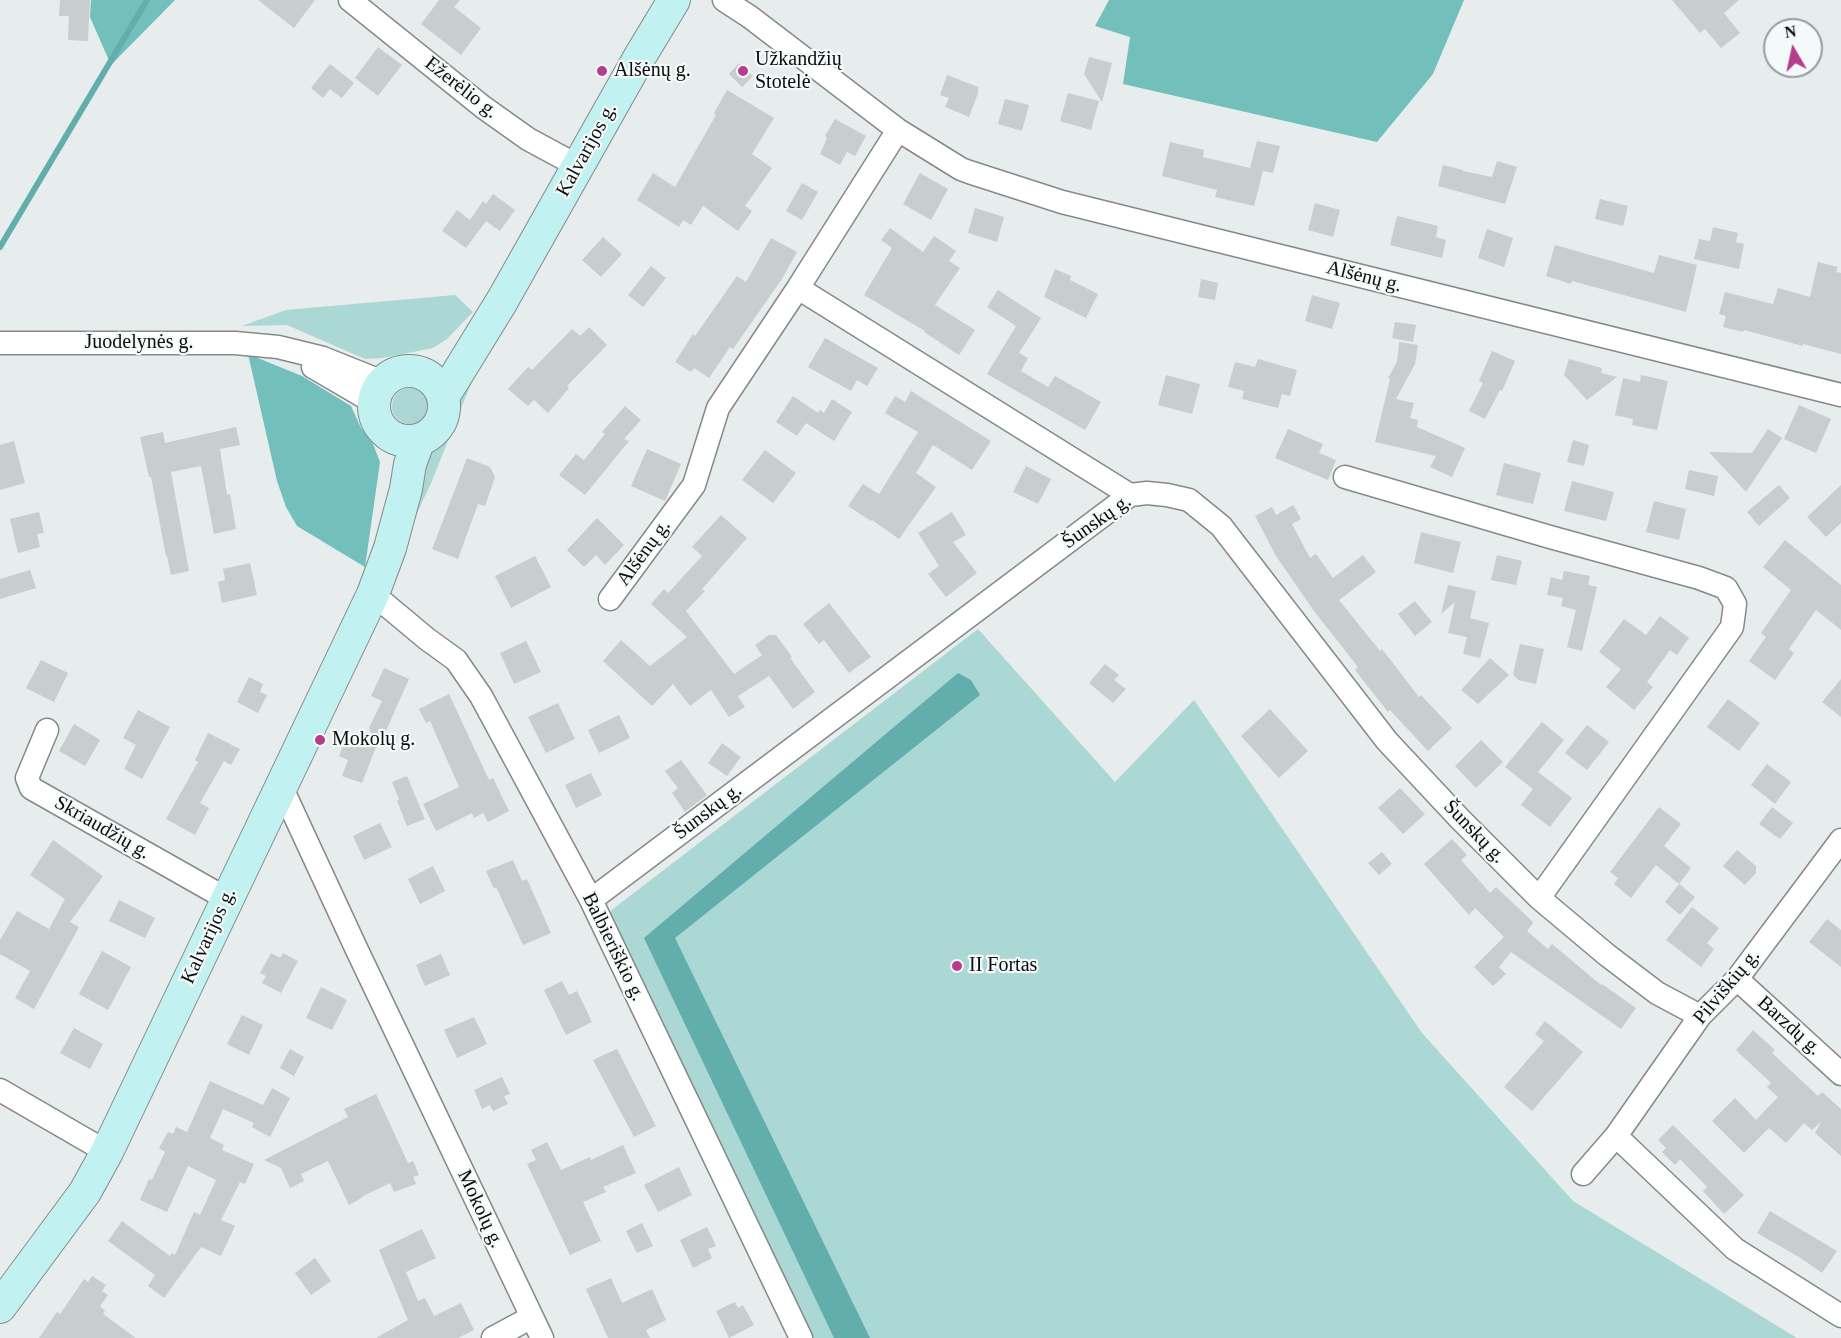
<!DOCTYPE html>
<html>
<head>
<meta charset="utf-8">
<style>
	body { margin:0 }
	#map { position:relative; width:1841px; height:1338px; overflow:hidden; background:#e7ecec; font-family:"Times New Roman",serif }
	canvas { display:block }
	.north { position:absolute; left:1763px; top:18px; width:60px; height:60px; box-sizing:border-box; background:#f4faf9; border:2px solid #979b9b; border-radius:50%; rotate:351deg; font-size:16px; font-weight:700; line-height:24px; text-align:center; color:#0b0d0d }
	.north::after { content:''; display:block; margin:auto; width:21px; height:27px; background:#b53c8f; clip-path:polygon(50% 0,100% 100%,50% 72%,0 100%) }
</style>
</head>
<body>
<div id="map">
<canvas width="1841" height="1338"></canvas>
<div class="north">N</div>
</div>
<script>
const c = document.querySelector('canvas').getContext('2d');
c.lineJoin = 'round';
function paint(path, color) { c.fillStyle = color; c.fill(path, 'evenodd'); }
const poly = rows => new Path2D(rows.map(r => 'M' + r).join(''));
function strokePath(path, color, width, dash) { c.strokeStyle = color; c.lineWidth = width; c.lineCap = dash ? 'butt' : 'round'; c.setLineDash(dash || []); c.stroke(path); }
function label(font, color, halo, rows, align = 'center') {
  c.font = font + ' "Times New Roman",serif'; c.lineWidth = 4.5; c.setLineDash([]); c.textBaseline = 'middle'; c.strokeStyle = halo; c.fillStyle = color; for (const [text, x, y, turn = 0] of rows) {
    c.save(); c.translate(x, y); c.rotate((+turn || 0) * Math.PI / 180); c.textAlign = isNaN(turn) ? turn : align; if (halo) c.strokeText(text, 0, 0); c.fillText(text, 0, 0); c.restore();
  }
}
const green = poly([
	[455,295,473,312,447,339,433,348,383,358,365,359,287,325,242,326,286,310],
	[485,349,431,483,399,552,429,446,444,434,452,421,455,399],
	'392 406a18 18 0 1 1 36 0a18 18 0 1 1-36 0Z',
	[978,629,1115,782,1194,700,1422,1033,1573,1201,1797,1338,812,1338,609,912]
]);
const forest = poly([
	[91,0,175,0,111,65,90,17],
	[1109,0,1464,0,1433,74,1377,142,1123,84,1130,37,1095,26],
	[248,354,302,376,351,406,361,428,373,444,380,462,365,567,297,526,286,507,277,481]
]);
const water = poly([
	[958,673,971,680,980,695,675,938,870,1338,834,1338,644,938]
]);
const stream = poly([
	[0,247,147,0]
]);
const building = poly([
	[60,0,90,0,88,41,68,40,69,16,59,16],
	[258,0,315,0,294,28],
	[439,0,460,0,454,7,481,28,461,55,421,24],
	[1672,0,1739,0,1724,13,1740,33,1721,48,1705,29,1700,33],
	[378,47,402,65,378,96,355,78],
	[1089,57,1112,63,1102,102,1084,74],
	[739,63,753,76,742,87,729,74],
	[330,64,354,83,342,98,330,89,323,98,311,88],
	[947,75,978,87,978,93,969,117,945,107,949,98,940,95],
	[727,90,774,118,752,154,772,168,745,206,752,211,738,231,703,206,691,225,683,220,679,227,637,200,653,173,675,187,716,115,714,113],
	[1068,93,1099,101,1091,130,1060,121],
	[1005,99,1029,105,1022,131,998,124],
	[835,119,866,136,855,156,847,152,840,165,820,154,827,138,825,136],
	[1257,141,1280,146,1273,173,1263,171,1254,206,1215,197,1217,190,1162,176,1170,142,1204,150,1203,157,1250,168],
	[1497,161,1517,167,1505,204,1438,186,1443,165,1463,170,1463,171,1492,177],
	[920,173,948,189,931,220,903,204],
	[802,183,818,192,802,220,786,211],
	[493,194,515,210,500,231,486,221,466,248,442,231,457,210,470,220,483,201,486,204],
	[1600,199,1628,206,1623,226,1595,219],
	[1315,203,1340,210,1333,237,1308,230],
	[975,208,1004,217,997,242,968,233],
	[1397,216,1438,226,1436,237,1446,240,1442,258,1390,245],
	[1713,227,1738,233,1736,242,1744,244,1739,269,1694,259,1699,239,1710,241],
	[890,228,923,252,934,236,956,251,949,261,960,268,935,305,975,330,959,355,924,332,925,331,864,295,892,248,881,240],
	[1487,229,1513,238,1504,267,1478,258],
	[603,237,622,254,601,277,582,260],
	[771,238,797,252,782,279,733,349,730,347,709,378,694,368,691,372,675,362,693,334,695,336,737,276,746,282],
	[1555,245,1654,273,1659,255,1697,265,1686,312,1572,281,1571,284,1546,276],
	[1818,262,1838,267,1836,272,1841,273,1841,354,1803,344,1803,346,1744,330,1743,332,1723,327,1726,316,1719,314,1725,292,1773,304,1778,288,1810,297],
	[651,266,666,278,643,307,628,295],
	[1055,269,1071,276,1070,280,1098,294,1086,318,1044,297],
	[1201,279,1218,283,1215,300,1198,297],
	[998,290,1041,318,1019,353,1028,358,1021,371,1048,387,1055,376,1101,402,1085,430,987,374,1016,326,987,307],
	[1312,295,1340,303,1332,329,1305,321],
	[1395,322,1416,325,1413,342,1392,338],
	[589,327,607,345,567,386,569,388,548,413,534,400,528,406,508,389,528,367,532,370,572,329,580,336],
	[825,338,878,368,867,386,857,380,851,391,808,367],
	[1399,342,1418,345,1415,364,1396,399,1414,403,1410,418,1418,420,1417,427,1465,448,1452,477,1430,467,1436,456,1375,442,1390,379,1388,378,1397,362],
	[1492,351,1515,361,1502,391,1500,390,1485,419,1469,411,1483,383,1479,381],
	[1258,359,1297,370,1290,396,1282,394,1278,408,1242,399,1244,391,1228,387,1235,362,1255,367],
	[1569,359,1602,368,1601,373,1617,377,1587,400,1564,375],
	[1166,375,1200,384,1192,414,1158,405],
	[1641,375,1668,381,1657,430,1632,425,1633,419,1615,415,1623,378,1640,382],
	[911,391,991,441,972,470,933,445,916,473,936,487,899,539,872,520,871,521,848,506,863,484,879,494,918,432,885,413,895,396,905,402],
	[793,396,818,413,820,410,824,413,832,399,852,412,834,441,806,423,797,436,776,422],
	[1799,405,1831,419,1816,453,1784,439],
	[625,406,641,420,624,439,629,441,585,495,559,475,576,454,584,460,605,434,602,432],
	[236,427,240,445,220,449,227,495,230,494,236,529,214,534,201,466,171,472,189,571,171,575,167,556,166,556,151,477,149,477,140,437,163,432,165,443],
	[1288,429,1323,444,1319,453,1336,460,1328,480,1275,458],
	[1768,429,1782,438,1746,492,1709,452,1752,453],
	[1573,440,1589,445,1584,466,1567,462],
	[14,441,25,483,0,490,0,445],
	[647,449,681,464,665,501,631,486],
	[765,450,796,473,773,503,742,480],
	[467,458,490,467,495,477,485,506,478,504,458,559,432,549],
	[1504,463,1541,473,1533,504,1496,495],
	[1026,466,1051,479,1038,504,1013,492],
	[1689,470,1718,476,1714,496,1685,489],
	[1572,481,1614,492,1606,521,1564,511],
	[1779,485,1790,498,1759,526,1747,512],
	[1841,485,1841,523,1826,537,1807,517],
	[1654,501,1686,509,1679,540,1646,532],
	[1293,505,1301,519,1292,524,1310,558,1316,554,1333,578,1363,555,1376,572,1339,600,1380,651,1382,649,1419,697,1421,695,1452,728,1428,751,1390,710,1388,712,1355,670,1358,667,1314,611,1276,556,1255,516,1272,507,1276,515],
	[39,512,44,533,37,534,40,547,18,553,10,519],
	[952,512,966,535,953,542,977,573,946,597,928,574,939,566,918,533],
	[721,515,747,538,702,589,705,591,686,611,734,674,762,655,755,645,769,635,776,635,792,657,790,658,815,692,793,709,769,676,738,696,745,707,729,717,711,690,690,706,673,684,652,706,603,661,621,640,650,666,687,637,651,604,664,589,668,593,702,556,692,547],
	[597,518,624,545,605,565,596,555,584,567,567,550],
	[1421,532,1461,542,1453,573,1414,563],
	[1785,540,1841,585,1841,630,1816,610,1789,649,1794,653,1775,680,1749,661,1766,637,1761,633,1791,590,1763,567],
	[1497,555,1522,561,1516,585,1491,580],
	[535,556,551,587,511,608,495,576],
	[250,563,257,595,222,603,218,582,225,580,223,569],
	[30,570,36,588,0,599,0,579],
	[1564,571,1590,576,1588,585,1597,587,1582,651,1567,647,1576,610,1561,606,1563,598,1547,595,1551,577,1562,580],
	[1448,585,1476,591,1470,618,1489,623,1480,658,1463,654,1467,637,1448,633,1455,602,1441,614],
	[1415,601,1432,622,1415,636,1398,614],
	[829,603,871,657,849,673,824,640,819,644,803,624],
	[1660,616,1689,638,1677,655,1670,650,1647,682,1653,687,1634,710,1606,687,1621,669,1599,652,1624,619,1646,635],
	[526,641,541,672,514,684,500,653],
	[1520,644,1544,649,1536,684,1518,680,1513,674],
	[1490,658,1509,675,1478,704,1461,690],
	[41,660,68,673,54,702,26,688],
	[1105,664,1119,675,1114,680,1126,689,1113,703,1089,683],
	[384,668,409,679,385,733,373,738,369,728,382,701,371,696],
	[249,677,263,684,260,692,267,695,258,713,237,702],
	[1841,679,1841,717,1822,702],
	[449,694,489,780,493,778,509,811,488,822,483,813,474,818,472,813,436,831,423,804,459,787,430,721,426,723,419,709],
	[1728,699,1760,723,1739,751,1707,727],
	[558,703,575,739,546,753,528,717],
	[1270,709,1308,751,1279,778,1241,736],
	[138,710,170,727,142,779,124,769,136,745,123,738],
	[619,715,630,738,599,753,588,730],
	[1542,722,1564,740,1538,772,1572,798,1550,827,1521,805,1533,789,1505,767],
	[74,724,100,740,85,766,59,751],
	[1587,725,1609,742,1587,770,1565,753],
	[208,733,240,749,231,765,224,761,200,803,209,808,195,835,166,819,198,762,195,760],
	[347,736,376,747,362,783,342,776,348,760,339,756],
	[1481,740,1503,762,1476,788,1455,766],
	[722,743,741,757,727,776,708,763],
	[681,760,707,795,685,812,672,793,678,788,665,771],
	[1767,764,1791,782,1775,804,1751,785],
	[591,773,602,795,576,808,565,785],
	[407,776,425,819,407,826,397,801,399,799,392,782],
	[1400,788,1425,814,1403,834,1378,808],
	[1659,807,1681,824,1664,846,1691,868,1679,884,1656,865,1631,898,1614,884,1618,878,1610,872],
	[1772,807,1793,823,1780,839,1759,824],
	[380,823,392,847,364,860,353,836],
	[1452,839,1467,855,1461,860,1490,893,1496,887,1532,921,1533,923,1527,931,1548,949,1552,944,1601,985,1602,984,1636,1008,1621,1029,1511,952,1499,967,1506,974,1493,986,1474,967,1504,937,1475,908,1469,915,1424,864],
	[53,840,103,876,70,922,79,927,34,1009,15,998,30,971,0,954,0,940,17,911,49,929,65,899,30,875],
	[1737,850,1756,866,1756,873,1745,885,1723,866],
	[1382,852,1392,864,1379,875,1368,863],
	[513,860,522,881,527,879,551,933,523,945,496,887,494,889,486,871],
	[433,866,445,891,420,904,408,879],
	[1679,884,1695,897,1680,915,1665,902],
	[119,900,155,918,145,938,109,921],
	[1692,907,1719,928,1707,943,1714,949,1701,967,1666,940],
	[1827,919,1841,930,1841,967,1809,942],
	[102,951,131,967,108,1010,79,994],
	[271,953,280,958,283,953,298,961,281,993,262,983,266,976,260,973],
	[441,954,450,975,425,986,416,965],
	[562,981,569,995,577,991,592,1022,566,1035,544,990],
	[321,987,347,1000,332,1030,306,1018],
	[242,1015,263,1025,249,1055,227,1044],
	[474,1017,487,1044,457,1058,444,1030],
	[1545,1021,1583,1052,1532,1111,1504,1087,1544,1041,1535,1034],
	[74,1028,103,1044,90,1069,60,1053],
	[1753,1030,1775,1050,1772,1053,1818,1096,1822,1092,1841,1109,1841,1156,1815,1133,1821,1122,1812,1130,1804,1123,1786,1143,1769,1128,1744,1153,1712,1121,1735,1098,1756,1120,1778,1097,1767,1087,1771,1083,1736,1050],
	[290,1049,304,1057,294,1076,280,1068],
	[617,1049,656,1126,634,1137,593,1060],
	[502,1077,510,1094,504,1096,508,1104,493,1111,490,1105,482,1109,474,1090],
	[210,1081,263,1105,272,1088,290,1098,270,1137,252,1127,254,1123,223,1109,210,1138,224,1145,222,1150,254,1164,245,1184,240,1182,221,1220,235,1226,221,1256,201,1247,164,1298,148,1286,155,1275,108,1241,122,1221,170,1256,172,1253,175,1255,194,1212,200,1215,216,1180,188,1166,167,1212,140,1200,149,1179,152,1180,165,1152,159,1148,168,1132,173,1134,176,1127,187,1132],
	[376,1094,408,1163,413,1161,419,1175,413,1177,416,1184,394,1192,390,1183,363,1196,363,1197,349,1205,328,1161,301,1174,304,1181,290,1188,281,1168,264,1160,348,1117,344,1109],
	[1673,1125,1744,1195,1724,1214,1703,1191,1707,1187,1680,1159,1675,1165,1662,1152,1666,1148,1658,1140],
	[547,1142,561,1170,590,1157,591,1160,623,1145,636,1173,603,1187,606,1192,583,1202,601,1241,570,1255,527,1164,536,1160,531,1150],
	[679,1167,692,1195,658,1212,644,1185],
	[1770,1211,1837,1251,1822,1273,1799,1257,1757,1233],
	[642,1223,653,1246,637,1253,626,1231],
	[707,1227,716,1246,708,1249,712,1258,693,1268,680,1240],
	[422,1229,436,1258,406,1272,418,1301,425,1298,434,1316,461,1303,474,1330,458,1338,376,1338,408,1320,379,1250],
	[315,1258,331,1281,311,1295,295,1273],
	[92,1276,106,1285,102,1291,108,1295,100,1306,105,1311,103,1314,136,1338,39,1338,57,1312,60,1314,84,1279,88,1282],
	[611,1278,622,1303,652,1289,666,1320,646,1330,650,1338,608,1338,586,1289],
	[735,1302,738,1308,743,1305,754,1325,729,1338,716,1311]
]);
const street = poly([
	[350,0,483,107,528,139,578,166],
	[724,0,750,17,898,130,961,169,969,172,1062,202,1841,395],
	[798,288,1130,495],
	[0,343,235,343,278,347,323,358,383,382],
	[313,367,373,402],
	[1345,477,1550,537,1699,578,1726,588,1735,604,1732,627,1539,898],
	[373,594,427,639,456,660,481,696,591,900,801,1338],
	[610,599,694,485,718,408,798,288,898,130],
	[47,730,27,778,31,788,227,899],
	[281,786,356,948,542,1338],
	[591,900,1130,495,1147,493,1167,495,1189,500,1221,526,1387,741,1460,819,1539,898,1607,955,1657,993,1700,1016],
	[1737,979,1841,1074],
	[0,1090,107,1152],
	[1616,1136,1735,1249,1841,1316],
	[1583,1174,1616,1136,1700,1016,1737,979,1841,840],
	[493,1338,532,1317]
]);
const secondary = poly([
	'374 406a35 35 0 1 1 70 0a35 35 0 1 1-70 0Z',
	[443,397,502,301,639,58,674,0],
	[0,1307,85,1192,107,1152,373,594,390,548,406,489,410,464,419,440]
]);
const markers = [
	[602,71,6,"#b53c8f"],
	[743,71,6,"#b53c8f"],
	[320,740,6,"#b53c8f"],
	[957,966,6,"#b53c8f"]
];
const poiNames = [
	["Užkandžių",755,60],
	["Stotelė",755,83],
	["Alšėnų g.",614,71],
	["Mokolų g.",332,740],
	["II Fortas",969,966]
];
const streetNames = [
	["Ežerėlio g.",461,88,38],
	["Kalvarijos g.",587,150,-61],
	["Alšėnų g.",1364,277,14],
	["Juodelynės g.",139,343],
	["Šunskų g.",1097,522,-35],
	["Alšėnų g.",644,553,-54],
	["Šunskų g.",708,812,-37],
	["Skriaudžių g.",102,828,30],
	["Šunskų g.",1474,832,46],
	["Kalvarijos g.",209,936,-65],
	["Balbieriškio g.",613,947,64],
	["Pilviškių g.",1727,987,-50],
	["Barzdų g.",1789,1026,42],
	["Mokolų g.",480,1209,65]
];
paint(green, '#abd7d5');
paint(forest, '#72bfbc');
paint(water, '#61aeac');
strokePath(stream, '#61aeac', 6);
paint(building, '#c8cdcd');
strokePath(street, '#858a89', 25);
strokePath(secondary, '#858a89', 34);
strokePath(street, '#fff', 22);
strokePath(secondary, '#c1f1f0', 32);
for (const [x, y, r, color] of markers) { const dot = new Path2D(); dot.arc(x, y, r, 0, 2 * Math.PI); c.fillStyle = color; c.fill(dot); strokePath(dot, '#f4faf9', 2); }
label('20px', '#0b0d0d', '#f4faf9', poiNames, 'left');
label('20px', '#0b0d0d', '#f4faf9', streetNames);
</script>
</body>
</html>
